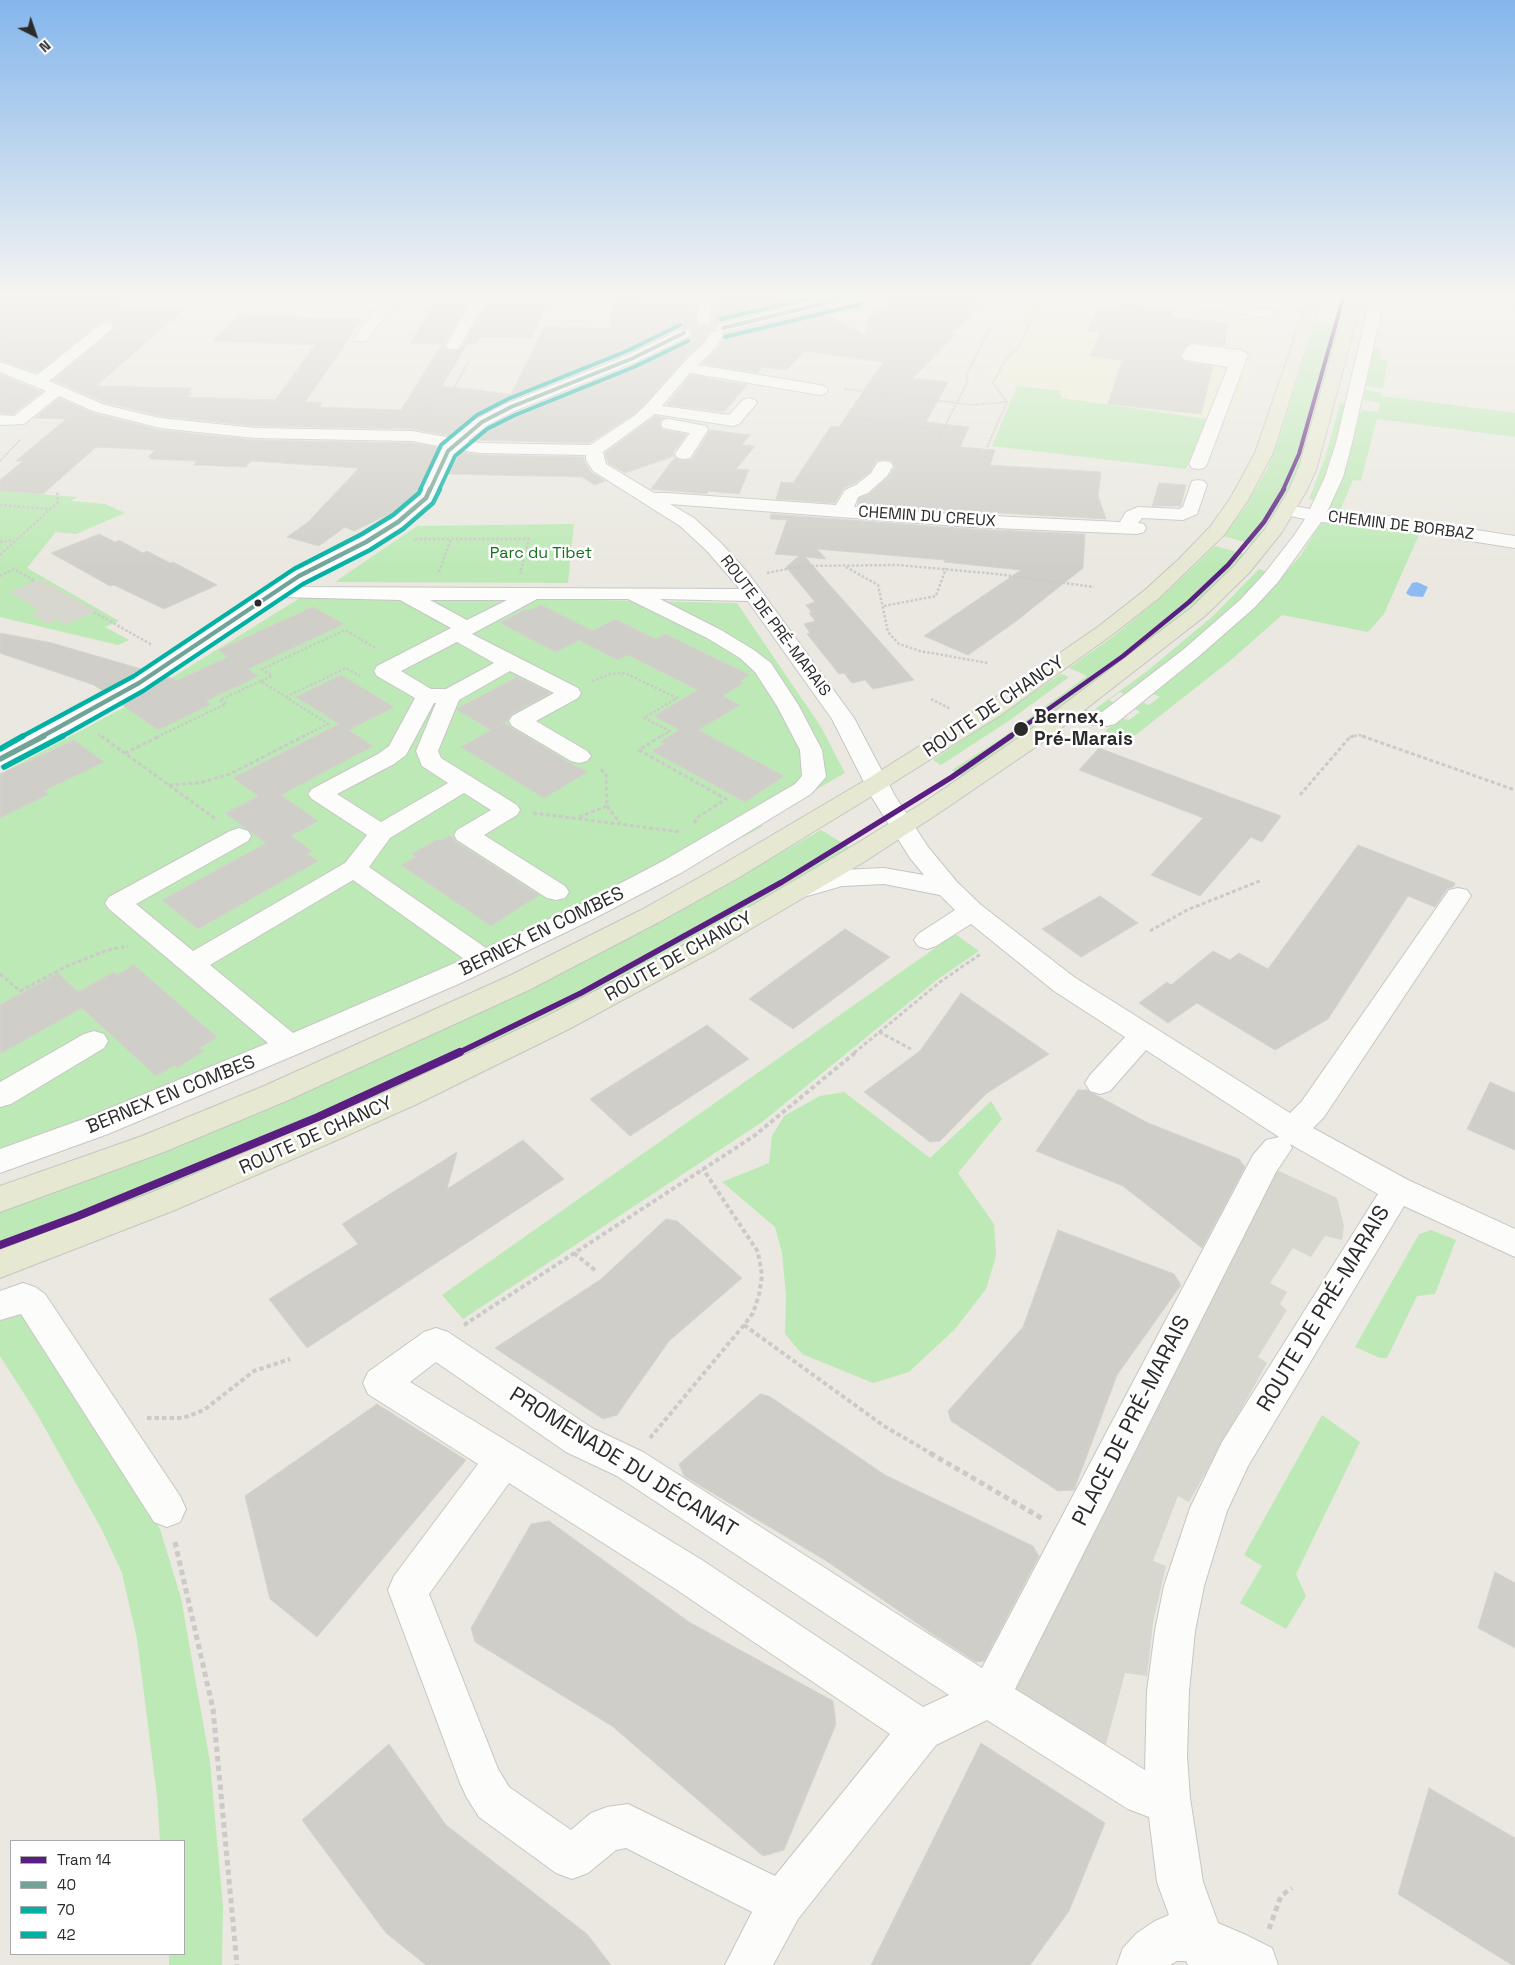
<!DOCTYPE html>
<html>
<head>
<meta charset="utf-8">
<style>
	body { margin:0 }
	#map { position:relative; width:1515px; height:1965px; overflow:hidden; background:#eae8e0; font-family:"Space Grotesk",sans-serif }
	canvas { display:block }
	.legend { position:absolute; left:10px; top:1840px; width:175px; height:115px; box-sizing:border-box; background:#fff; border:1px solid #aaa; margin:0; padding:6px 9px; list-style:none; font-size:15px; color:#2b2b2b }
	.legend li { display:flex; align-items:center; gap:10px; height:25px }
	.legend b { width:25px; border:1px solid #aaa }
	.north { position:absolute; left:10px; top:10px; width:50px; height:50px; -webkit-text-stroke:4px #fff; paint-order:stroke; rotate:139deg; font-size:14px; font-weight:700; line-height:20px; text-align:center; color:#2b2b2b }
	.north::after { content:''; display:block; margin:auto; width:18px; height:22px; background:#2b2b2b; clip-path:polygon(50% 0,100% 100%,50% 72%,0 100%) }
</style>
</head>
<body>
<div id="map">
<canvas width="1515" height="1965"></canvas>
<ul class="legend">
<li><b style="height:6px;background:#5a1e82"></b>Tram 14</li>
<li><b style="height:6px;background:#72a399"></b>40</li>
<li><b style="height:6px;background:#00b0a4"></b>70</li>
<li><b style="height:6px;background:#00b0a4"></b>42</li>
</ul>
<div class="north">N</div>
</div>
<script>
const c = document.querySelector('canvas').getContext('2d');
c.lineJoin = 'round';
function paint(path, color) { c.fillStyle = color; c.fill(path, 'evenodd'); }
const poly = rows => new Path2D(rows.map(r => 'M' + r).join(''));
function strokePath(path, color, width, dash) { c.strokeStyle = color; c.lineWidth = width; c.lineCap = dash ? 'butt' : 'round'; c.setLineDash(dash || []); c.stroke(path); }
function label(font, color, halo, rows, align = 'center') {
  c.font = font + ' "Space Grotesk",sans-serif'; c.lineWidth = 5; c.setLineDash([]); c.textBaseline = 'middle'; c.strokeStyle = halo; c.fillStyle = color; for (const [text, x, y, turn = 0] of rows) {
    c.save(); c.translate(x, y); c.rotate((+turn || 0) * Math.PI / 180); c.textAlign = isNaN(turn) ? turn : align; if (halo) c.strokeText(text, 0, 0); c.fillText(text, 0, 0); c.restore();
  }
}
const education = poly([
	[1031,295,1092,295,1125,300,1128,296,1205,307,1204,312,1261,320,1257,348,1241,394,1228,420,1062,398,1060,391,986,382]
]);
const green = poly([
	[1316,322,1339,326,1310,433,1294,479,1281,502,1252,544,1223,536,1245,507,1267,469,1278,442],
	[1374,348,1381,349,1379,359,1388,360,1383,388,1366,386],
	[1017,386,1060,391,1062,398,1207,419,1186,469,992,446],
	[1366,390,1382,393,1382,396,1515,413,1515,437,1377,419,1361,481,1353,480,1341,508,1353,516,1327,514,1344,474,1361,410,1378,412,1380,403,1363,400],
	[1340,403,1346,404,1329,467,1315,500,1309,499,1325,458],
	[0,491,77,497,72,501,105,504,125,513,76,534,56,532,27,568,119,621,105,627,129,640,118,645,0,617],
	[1322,521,1421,530,1384,614,1368,632,1282,615,1231,660,1128,741,1105,731,1122,718,1129,720,1140,712,1135,709,1143,703,1149,705,1160,697,1153,694,1215,643,1260,601,1301,555],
	[574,524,568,583,335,582,417,526],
	[1215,546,1244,554,1198,600,1132,654,962,776,952,770,999,740,1087,676,1069,668,1115,635,1166,593],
	[1259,569,1267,572,1243,597,1174,658,1126,695,1120,692,1109,700,1115,703,1103,712,1095,709,1146,672,1213,616],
	[300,598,551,599,737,603,821,727,845,773,758,823,763,826,627,900,519,954,397,1012,280,1062,124,1123,0,1168,0,774,123,708],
	[1061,674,1069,677,1010,720,941,765,933,760],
	[821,830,849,847,751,905,587,995,389,1091,185,1179,0,1251,0,1212,146,1157,658,923],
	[955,934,979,951,938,979,762,1122,463,1319,442,1295],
	[844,1092,930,1158,991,1101,1002,1119,958,1173,994,1224,996,1256,986,1289,955,1329,909,1372,873,1383,802,1354,785,1334,786,1295,782,1253,775,1227,722,1182,769,1163,772,1136,784,1116,820,1096],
	[1431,1230,1456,1240,1435,1294,1417,1296,1387,1358,1380,1358,1355,1347,1419,1234],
	[27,1311,160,1529,181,1598,210,1762,223,1907,222,1965,169,1965,169,1954,184,1954,184,1841,160,1841,157,1796,137,1639,122,1573,102,1530,37,1414,0,1356,0,1321],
	[1322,1415,1360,1442,1296,1574,1306,1596,1286,1629,1240,1603,1262,1566,1244,1555]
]);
const plaza = poly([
	[40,579,96,611,66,625,58,620,48,624,31,614,40,610,9,592],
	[1264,1164,1337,1198,1344,1226,1342,1240,1325,1236,1311,1257,1293,1248,1270,1283,1287,1292,1280,1304,1287,1310,1258,1357,1267,1363,1189,1502,1178,1496,1153,1561,1166,1566,1153,1623,1147,1676,1125,1673,1105,1748,998,1680]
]);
const water = poly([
	[1417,582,1428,587,1423,597,1410,596,1406,593,1412,583]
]);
const building = poly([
	[0,295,135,295,119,307,181,312,96,386,192,388,188,393,192,393,188,397,275,400,315,345,213,341,238,315,361,319,352,332,354,332,305,402,322,402,319,407,401,410,442,344,410,343,435,301,469,301,444,345,448,351,460,350,487,302,547,302,532,338,480,337,476,344,467,344,442,386,511,394,544,327,609,328,611,298,645,297,646,304,695,304,695,321,699,326,711,325,713,321,713,304,722,295,785,295,802,303,718,323,715,330,709,331,704,341,685,359,644,405,633,415,589,443,472,440,489,427,518,412,637,364,690,338,693,334,691,329,678,328,625,354,504,402,475,418,452,436,412,429,255,426,160,416,106,403,53,380,112,331,115,328,113,323,106,321,100,323,37,373,0,360,0,295],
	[894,295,988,295,951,334,955,335,913,378,948,382,926,422,969,427,960,447,995,450,990,465,1101,472,1098,496,1106,519,857,505,859,498,869,494,888,477,895,467,892,461,884,459,876,461,870,472,855,483,844,488,835,503,776,499,781,482,793,483,831,426,839,427,883,362,805,351,786,370,762,367,757,373,702,364,718,348,725,336,724,333,818,311,866,335,867,319,894,295],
	[1122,303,1173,309,1171,317,1227,323,1225,346,1192,342,1184,348,1180,356,1185,362,1213,366,1201,414,1108,404,1122,360,1090,356,1100,332,1088,331,1098,309,1119,311,1122,303],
	[0,374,42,392,13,414,0,413,0,374],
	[691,375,747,385,724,412,666,405,691,375],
	[59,398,93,413,160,430,255,440,412,443,440,448,419,490,391,513,354,531,345,527,319,546,287,537,308,522,359,468,251,461,246,467,194,465,196,461,150,459,152,457,148,457,155,450,96,447,43,494,0,491,0,480,23,461,16,461,66,419,35,418,59,398],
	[655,416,666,418,661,419,659,423,663,430,687,434,673,453,674,456,625,473,608,463,605,453,655,416],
	[710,430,750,435,742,445,755,446,736,469,749,470,739,494,708,491,707,494,651,489,675,457,684,461,692,459,710,430],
	[460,452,479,455,584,457,584,461,591,472,605,481,595,485,582,477,448,474,460,452],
	[1159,483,1186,485,1181,506,1152,506,1159,483],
	[771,514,971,529,1085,534,1083,568,1015,622,968,655,924,636,1021,570,944,562,945,560,817,549,826,559,805,557,914,680,873,689,865,680,852,683,844,673,839,674,807,634,810,633,804,624,815,621,809,613,812,613,806,605,815,602,786,567,799,556,775,554,787,520,770,519,771,514],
	[99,534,115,542,119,540,143,553,147,551,170,563,173,562,217,585,164,609,114,585,110,586,51,553,99,534],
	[541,605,593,631,615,619,655,639,665,634,750,675,740,681,743,683,722,696,740,705,698,730,784,776,745,802,652,751,664,744,660,742,679,730,654,716,698,690,628,655,618,660,579,640,556,652,500,623,526,609,529,611,541,605],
	[313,607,344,624,248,669,258,676,206,701,211,704,158,730,122,705,167,677,178,680,228,657,218,650,313,607],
	[0,633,52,643,141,669,103,691,94,685,0,653,0,633],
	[341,675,394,707,349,730,342,726,373,746,281,795,318,821,291,836,312,851,307,854,318,861,198,929,162,900,266,843,225,813,259,796,233,778,339,724,296,697,341,675],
	[517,677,550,693,511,714,507,721,491,730,457,710,458,708,517,677],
	[504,723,570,763,588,772,544,798,461,747,504,723],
	[74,740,104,762,44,791,49,794,0,818,0,774,74,740],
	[1099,748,1281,816,1262,842,1251,837,1200,896,1151,875,1203,818,1079,770,1099,748],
	[450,836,456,842,539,895,491,926,401,865,416,857,412,854,438,839,441,841,450,836],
	[1358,845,1455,883,1453,887,1447,889,1435,907,1408,896,1328,1019,1275,1050,1197,1003,1168,1023,1139,1003,1167,982,1171,985,1213,951,1230,960,1239,953,1268,969,1358,845],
	[1100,896,1138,923,1081,957,1042,929,1100,896],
	[845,929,890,957,793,1029,749,999,845,929],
	[134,965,217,1037,200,1048,204,1051,177,1068,175,1065,156,1076,82,1008,0,1054,0,1005,58,973,78,992,114,972,117,975,134,965],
	[961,993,1049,1054,987,1093,940,1141,930,1142,864,1092,920,1051,961,993],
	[707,1025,749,1059,630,1136,590,1099,707,1025],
	[1490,1082,1515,1093,1515,1150,1467,1129,1490,1082],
	[1078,1090,1087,1090,1148,1123,1239,1159,1245,1167,1202,1248,1123,1186,1036,1151,1078,1090],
	[523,1140,564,1179,307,1348,269,1299,358,1244,342,1224,457,1152,447,1189,523,1140],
	[666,1219,677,1221,742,1278,669,1341,617,1415,603,1419,495,1348,600,1280,666,1219],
	[1058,1230,1174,1274,1181,1285,1117,1375,1074,1490,1058,1491,951,1421,948,1411,1023,1327,1058,1230],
	[760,1394,769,1396,885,1475,1033,1546,1039,1556,984,1661,976,1662,931,1633,825,1560,684,1476,679,1464,760,1394],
	[377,1404,466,1460,317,1637,270,1599,245,1496,377,1404],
	[549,1521,689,1622,833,1701,836,1724,784,1850,763,1856,612,1726,475,1642,471,1628,531,1524,549,1521],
	[1495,1572,1515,1583,1515,1648,1478,1628,1495,1572],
	[981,1743,1105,1823,1069,1911,1030,1965,871,1965,981,1743],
	[389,1744,446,1825,587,1934,611,1965,426,1965,386,1933,302,1820,389,1744],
	[1429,1788,1515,1838,1515,1965,1512,1965,1398,1894,1429,1788]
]);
const pathFar4 = poly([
	[1085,295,1119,300],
	[123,317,148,295],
	[623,385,641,386],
	[845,389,973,405,1007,402],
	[422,413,432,397,453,390,470,359],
	[846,417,943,430],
	[938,439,968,381,966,375,993,323],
	[987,447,1007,402,993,383,1006,359,1018,349,1040,301,1038,295],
	[0,461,20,440]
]);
const pathFar3 = poly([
	[0,505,50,509],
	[415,539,529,539,520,574],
	[0,542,14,540],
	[0,555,58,502,57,492],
	[846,567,878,585,888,632,899,644,920,651,988,663],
	[439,572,451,539],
	[767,573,802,566,898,565,997,574,1094,587],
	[0,576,14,569,35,581],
	[884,606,936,596,946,568],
	[94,612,152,645],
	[261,681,272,676,262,669,345,630,376,648],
	[592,681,610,674,625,673,677,698,644,718,670,731,659,737],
	[286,697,346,668,360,676],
	[931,699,951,709],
	[98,734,103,737],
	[157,737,226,704,220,700,261,681,328,724,302,737],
	[1350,737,1359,735,1366,737]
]);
const pathFar2 = poly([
	[101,736,217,820],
	[661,736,639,750,726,799,698,817,693,824],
	[1362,736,1515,790],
	[125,753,160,736],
	[601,769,606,775,607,806,620,823],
	[169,785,199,783,230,774,304,736],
	[1300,795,1350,737,1354,736],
	[533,813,681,832],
	[579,817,607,806],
	[1150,931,1187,910,1262,880],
	[0,974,20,991,67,966,108,950,128,946],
	[879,1032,911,1049],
	[854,1053,940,982,982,953]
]);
const pathFar1 = poly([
	[574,1253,596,1271],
	[464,1325,754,1136,856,1052],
	[744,1325,884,1426,932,1454],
	[147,1418,183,1418,204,1410,254,1371,290,1359],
	[650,1438,744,1325,753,1313,759,1295,762,1275,758,1252,703,1169]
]);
const path = poly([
	[930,1453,1043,1519],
	[175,1542,213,1709,237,1965],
	[1269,1929,1281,1896,1292,1888]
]);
const minor = poly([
	[387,295,401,295,366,341,356,341,354,338,387,295],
	[475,295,489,295,458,349,448,349,446,346,475,295],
	[697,295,711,295,711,321,709,324,699,324,697,321,697,295],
	[843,295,866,295,864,298,721,332,723,335,716,347,698,365,820,385,826,387,828,390,826,393,820,395,690,373,662,406,729,415,743,400,749,398,755,400,757,403,739,424,733,426,655,414,603,452,606,464,654,493,666,493,836,505,845,490,856,485,871,473,878,462,884,461,890,462,893,466,887,476,868,493,858,497,854,507,971,515,1120,522,1126,512,1138,507,1179,509,1183,507,1192,481,1198,480,1204,481,1207,485,1197,514,1183,520,1142,518,1138,523,1144,524,1146,528,1144,532,1137,534,971,527,670,504,694,518,721,543,748,573,854,718,895,796,928,847,957,882,981,905,1074,977,1290,1113,1302,1101,1449,890,1458,888,1467,890,1471,896,1324,1117,1313,1128,1408,1180,1515,1229,1515,1257,1404,1206,1248,1466,1227,1511,1204,1586,1195,1631,1189,1691,1187,1756,1190,1798,1203,1882,1218,1923,1246,1935,1272,1948,1278,1965,1188,1965,1186,1961,1177,1961,1170,1965,1117,1965,1123,1948,1137,1933,1155,1921,1169,1915,1157,1882,1149,1817,1128,1809,987,1720,936,1745,798,1919,773,1965,725,1965,752,1912,626,1848,616,1850,588,1873,572,1879,556,1873,479,1817,467,1798,460,1783,388,1590,394,1576,478,1464,368,1394,363,1383,368,1372,424,1332,436,1328,448,1332,592,1428,643,1452,982,1668,1253,1155,1266,1140,1279,1137,1146,1050,1110,1091,1100,1094,1090,1091,1085,1083,1090,1075,1125,1037,1054,991,971,924,936,946,927,949,918,946,914,940,918,934,955,910,940,895,884,884,842,886,797,899,788,897,784,891,788,885,841,870,884,868,924,875,910,858,871,796,832,719,748,601,660,599,721,630,754,650,771,663,799,706,822,750,826,777,811,794,681,873,593,919,463,982,300,1053,108,1134,0,1173,0,1149,86,1118,268,1043,109,909,105,903,109,897,230,831,239,828,248,831,251,836,248,841,136,904,193,951,345,863,367,835,312,799,308,794,312,789,378,754,389,746,415,698,377,676,374,671,377,666,451,628,400,600,281,597,147,688,77,728,8,764,0,766,0,750,131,678,292,572,359,538,391,518,418,495,443,447,412,441,255,438,160,428,93,411,59,396,24,424,0,425,0,415,14,416,46,391,0,372,0,362,37,375,101,324,106,323,111,324,113,327,111,330,49,381,105,405,160,418,255,428,412,431,452,438,476,419,505,404,626,356,679,330,689,330,691,333,689,336,636,362,517,410,488,425,468,441,479,443,590,445,634,416,645,406,686,360,705,342,711,332,718,331,716,328,718,325,843,295],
	[459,450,479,453,586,455,586,460,593,471,680,526,707,551,740,589,296,587,373,546,405,526,432,502,456,453,459,450],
	[537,599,628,599,707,638,740,658,755,672,777,706,800,750,802,776,795,784,663,861,575,907,486,948,369,867,390,838,464,793,491,810,457,830,454,835,457,840,547,898,556,900,565,898,569,892,565,886,484,835,517,815,520,810,517,805,441,758,438,751,459,700,510,671,554,693,512,716,509,721,512,726,571,761,579,763,587,761,591,756,587,751,536,721,578,698,581,693,578,688,472,634,537,599],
	[430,600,507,600,467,620,430,600],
	[457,642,494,663,446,689,431,689,401,671,457,642],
	[434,703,436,703,416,751,422,766,448,783,381,822,337,794,394,764,406,755,434,703],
	[353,880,464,959,293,1033,210,965,353,880],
	[1290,1144,1378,1194,1222,1442,1190,1508,1164,1586,1155,1631,1147,1691,1145,1770,1015,1689,1276,1172,1292,1148,1290,1144],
	[436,1362,566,1452,617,1476,949,1695,923,1707,702,1560,410,1382,436,1362],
	[509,1483,674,1588,890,1734,775,1876,628,1804,607,1807,591,1813,571,1830,509,1787,498,1769,429,1594,509,1483],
	[1133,295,1167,295,1268,310,1273,311,1275,314,1273,317,1268,318,1140,299,1133,295],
	[1371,295,1385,295,1352,443,1343,477,1327,512,1387,516,1515,536,1515,548,1387,528,1321,522,1278,582,1254,608,1198,657,1115,724,1107,726,1077,723,1074,718,1077,713,1085,711,1102,712,1184,649,1240,600,1264,574,1293,537,1305,519,1281,514,1278,510,1281,506,1287,505,1310,509,1325,477,1336,443,1371,295],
	[1193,344,1240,350,1245,352,1248,355,1207,464,1204,468,1198,469,1192,468,1189,464,1228,367,1185,360,1182,357,1185,349,1188,346,1193,344],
	[669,419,706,426,708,430,690,458,684,459,678,458,675,454,690,433,663,428,661,424,663,420,669,419],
	[94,1031,104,1034,108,1041,104,1048,11,1104,0,1107,0,1082,84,1034,94,1031],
	[23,1283,35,1287,45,1294,180,1496,186,1509,180,1522,167,1527,154,1522,21,1314,0,1320,0,1291,23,1283]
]);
const major = poly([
	[1309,295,1323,295,1273,453,1248,500,1224,535,1159,598,1113,634,1002,714,885,788,738,878,659,922,529,990,284,1102,164,1152,0,1212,0,1186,142,1136,264,1086,509,976,641,910,720,866,869,778,986,704,1099,626,1145,590,1179,559,1210,527,1230,499,1255,453,1309,295],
	[1349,295,1363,295,1317,467,1307,490,1282,532,1249,573,1205,616,1046,740,942,811,864,862,715,950,569,1029,417,1104,337,1140,175,1210,0,1278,0,1250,153,1192,395,1088,549,1015,697,938,846,850,926,801,1030,730,1191,608,1235,565,1265,529,1289,490,1299,467,1349,295]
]);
const bus1Far2 = poly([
	[723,328,859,295],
	[430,490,448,451,482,422,511,407,631,359,684,333]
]);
const bus1Far1 = poly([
	[41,737,139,683,299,576,366,542,398,522,426,498,430,489]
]);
const bus1 = poly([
	[0,759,44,736]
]);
const bus2Far2 = poly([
	[725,337,861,304],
	[439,490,455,456,487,429,515,415,634,367,688,341]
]);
const bus2Far1 = poly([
	[61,737,143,691,303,584,370,550,403,529,433,503,440,489]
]);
const bus2 = poly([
	[4,767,63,736]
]);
const bus3Far2 = poly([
	[721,319,823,295],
	[420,490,441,445,477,415,508,399,627,351,680,325]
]);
const bus3Far1 = poly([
	[21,737,134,676,294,569,362,534,393,515,419,493,421,489]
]);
const bus3 = poly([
	[0,749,23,736]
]);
const tram1Far3 = poly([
	[1283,490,1299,454,1344,295]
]);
const tram1Far2 = poly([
	[1009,737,1123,656,1189,602,1228,565,1264,522,1284,489]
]);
const tram1Far1 = poly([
	[458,1053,581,993,782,882,952,777,1011,736]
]);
const tram1 = poly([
	[0,1245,78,1216,318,1117,460,1052]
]);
const markers = [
	[258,603,4.5,"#2b2b2b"],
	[1021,729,8,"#2b2b2b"]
];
const farStreetnames = [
	["CHEMIN DU CREUX",927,517,4],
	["CHEMIN DE BORBAZ",1401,526,7],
	["ROUTE DE PRÉ-MARAIS",775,626,53]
];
const farParknames = [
	["Parc du Tibet",541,554]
];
const streetNames = [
	["ROUTE DE CHANCY",994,707,-34],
	["BERNEX EN COMBES",542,932,-26],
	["ROUTE DE CHANCY",679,957,-29],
	["BERNEX EN COMBES",171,1095,-22],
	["ROUTE DE CHANCY",316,1136,-24]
];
const stopNames = [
	["Bernex,",1034,718],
	["Pré-Marais",1034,740]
];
const nearStreetnames = [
	["ROUTE DE PRÉ-MARAIS",1324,1309,-59],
	["PLACE DE PRÉ-MARAIS",1132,1421,-63],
	["PROMENADE DU DÉCANAT",623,1463,32]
];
paint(education, '#eeecd4');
paint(green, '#bde9b6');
paint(plaza, '#d8d7cf');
paint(water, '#8ebaf2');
paint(building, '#cfcec8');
strokePath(building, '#d5d3cc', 1);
strokePath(minor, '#c7c6c6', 2);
strokePath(major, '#c5c5c1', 2);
strokePath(pathFar4, '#cbcac9', 2, [2, 1]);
strokePath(pathFar3, '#cbcac9', 2.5, [2.5, 2]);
strokePath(pathFar2, '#cbcac9', 3, [4, 2.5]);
strokePath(pathFar1, '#cbcac9', 4, [4.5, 3]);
strokePath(path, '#cbcac9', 5, [5.5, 4]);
paint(minor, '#fcfcfa');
paint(major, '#e7e8d2');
strokePath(bus1Far2, '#72a399', 4);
strokePath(bus1Far1, '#72a399', 4.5);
strokePath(bus1, '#72a399', 5.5);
strokePath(bus2Far2, '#00b0a4', 4);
strokePath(bus2Far1, '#00b0a4', 4.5);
strokePath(bus2, '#00b0a4', 5.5);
strokePath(bus3Far2, '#00b0a4', 4);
strokePath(bus3Far1, '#00b0a4', 4.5);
strokePath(bus3, '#00b0a4', 5.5);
strokePath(tram1Far3, '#5a1e82', 4);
strokePath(tram1Far2, '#5a1e82', 4.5);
strokePath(tram1Far1, '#5a1e82', 5.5);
strokePath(tram1, '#5a1e82', 8);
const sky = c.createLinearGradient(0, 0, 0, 570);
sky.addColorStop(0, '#84b6ec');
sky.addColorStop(0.52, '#f6f5f1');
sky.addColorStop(1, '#f6f5f100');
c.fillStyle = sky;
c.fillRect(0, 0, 1515, 570);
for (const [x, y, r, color] of markers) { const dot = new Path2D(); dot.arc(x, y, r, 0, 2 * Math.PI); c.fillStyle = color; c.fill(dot); strokePath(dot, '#fff', 2); }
label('16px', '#2b2b2b', '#fff', farStreetnames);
label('16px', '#146f1c', '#fff', farParknames);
label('19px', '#2b2b2b', '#fff', streetNames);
label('bold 19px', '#2b2b2b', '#fff', stopNames, 'left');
label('22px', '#2b2b2b', '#fff', nearStreetnames);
</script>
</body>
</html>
